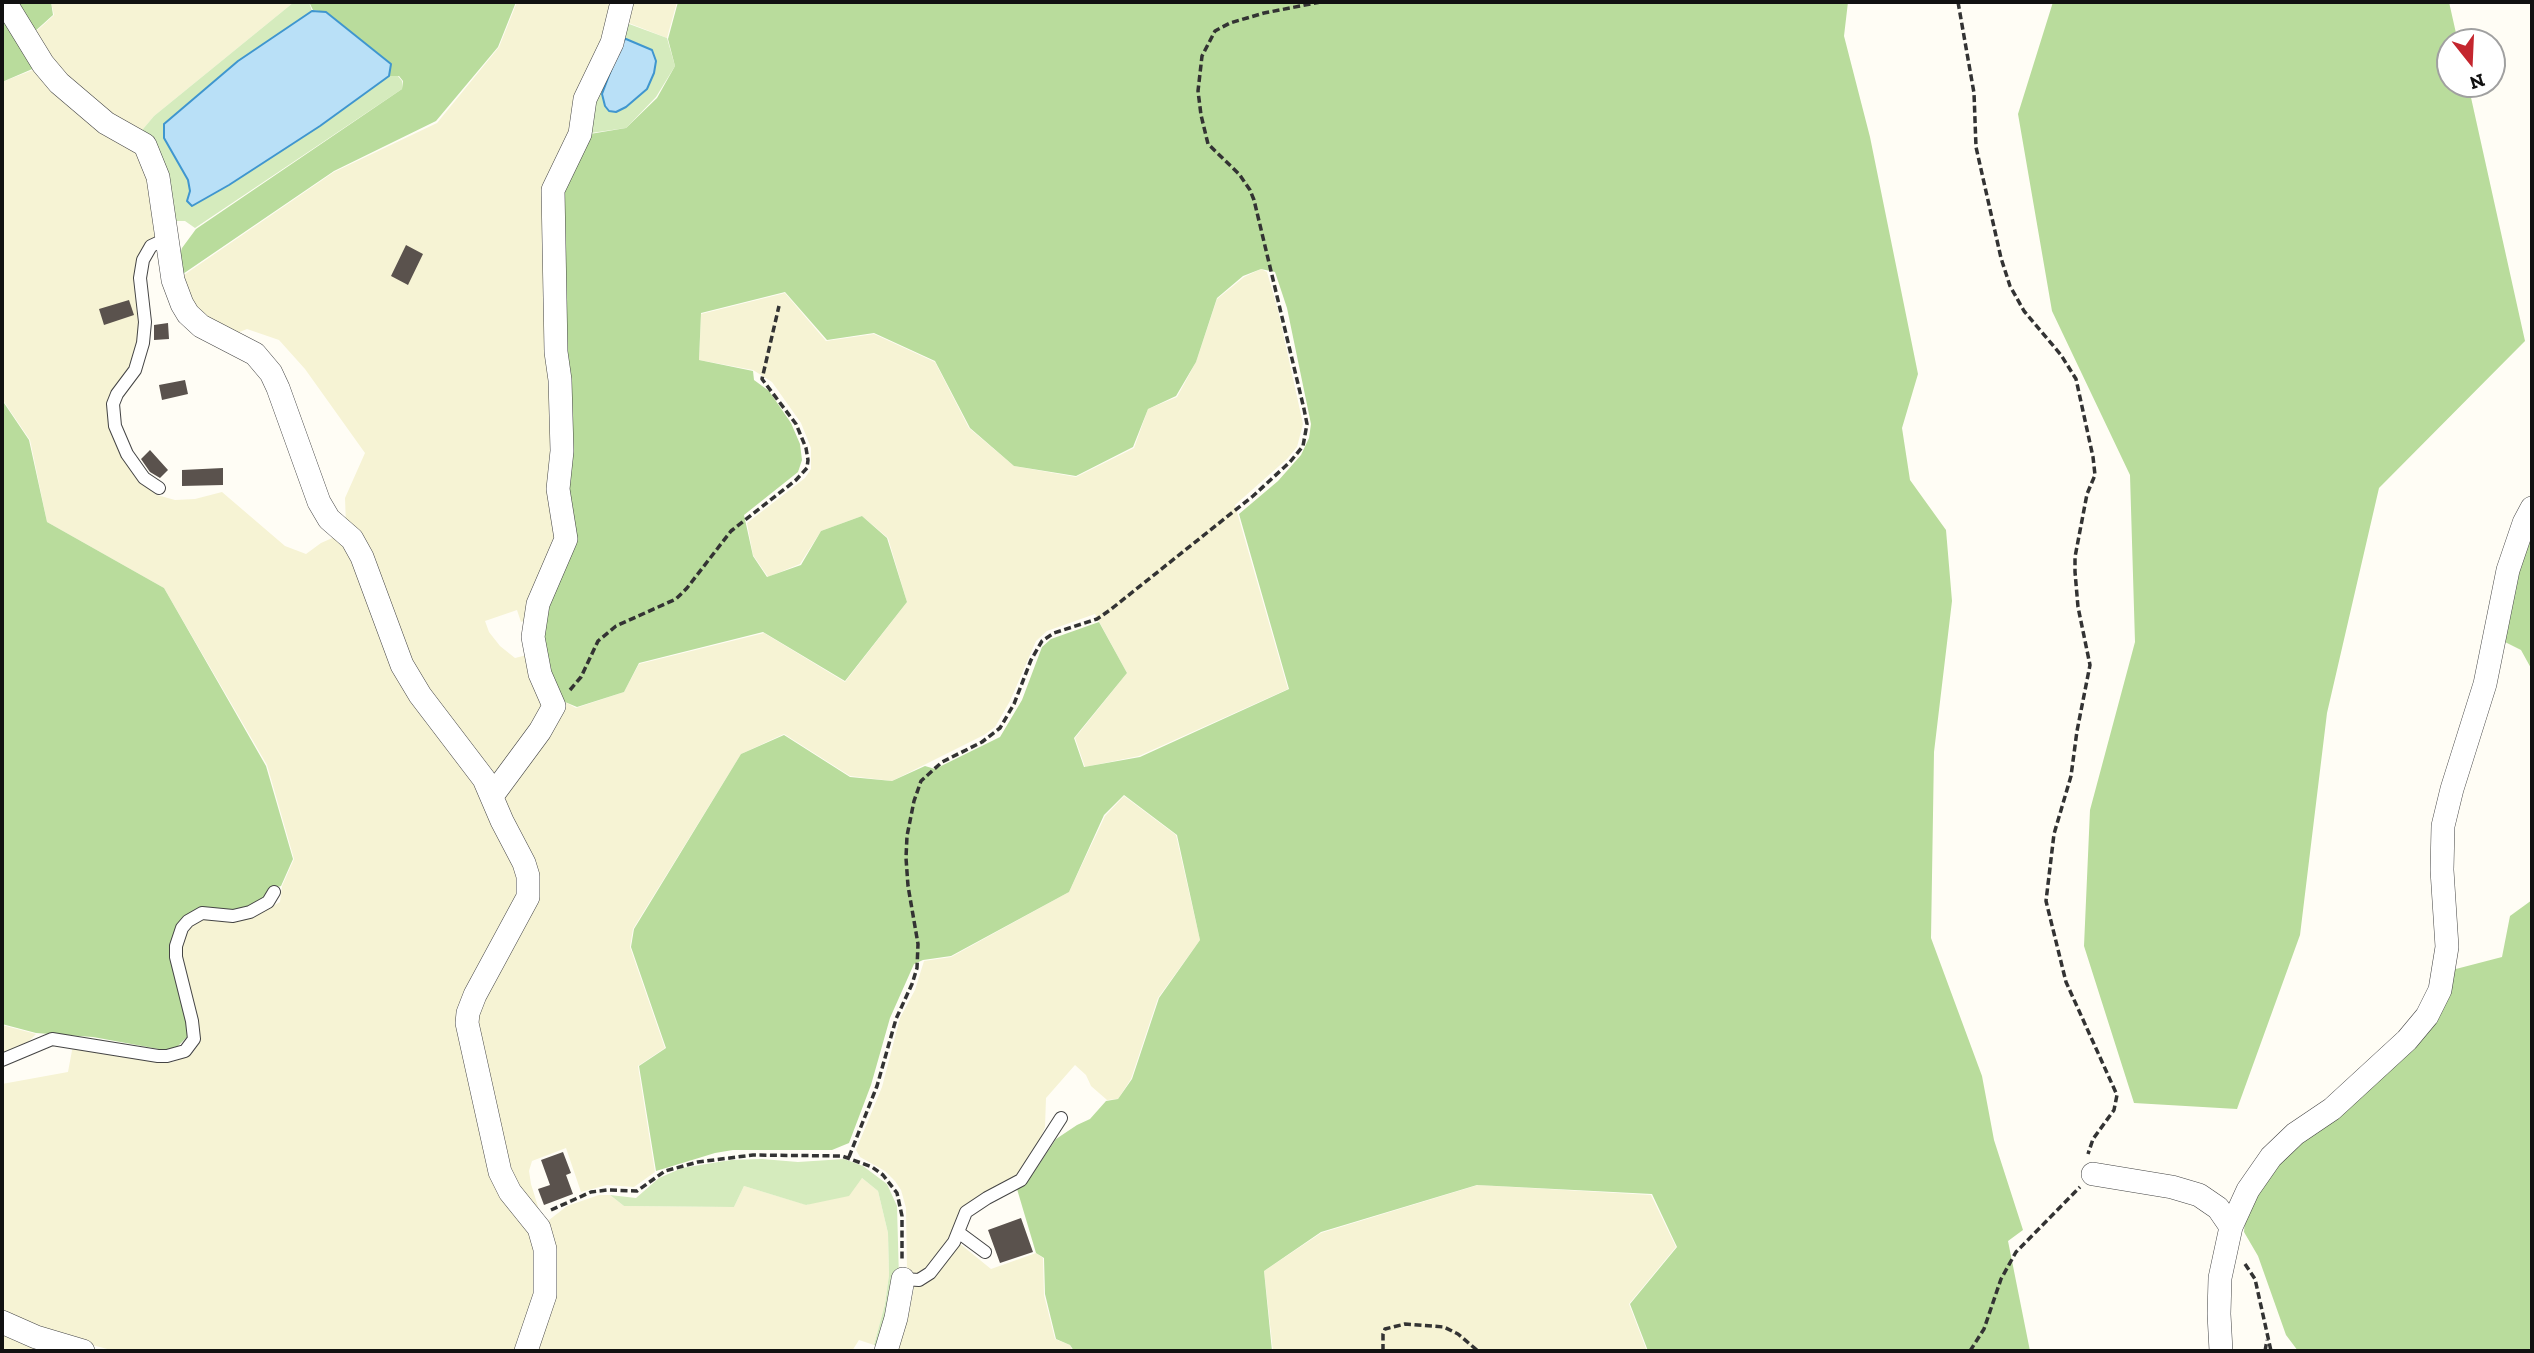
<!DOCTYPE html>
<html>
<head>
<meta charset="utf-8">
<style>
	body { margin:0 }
	#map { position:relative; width:2534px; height:1353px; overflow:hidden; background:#fffdf5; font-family:"Zilla Slab",serif }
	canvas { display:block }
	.frame { position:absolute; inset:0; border:4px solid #111; pointer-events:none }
	.north { position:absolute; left:2436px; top:28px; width:70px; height:70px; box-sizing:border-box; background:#fff; border:2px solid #a0a0a0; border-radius:50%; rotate:162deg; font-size:19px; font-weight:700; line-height:28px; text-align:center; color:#111 }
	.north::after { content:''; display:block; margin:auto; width:24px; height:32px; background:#c4262e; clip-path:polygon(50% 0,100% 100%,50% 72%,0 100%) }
</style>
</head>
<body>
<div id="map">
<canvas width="2534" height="1353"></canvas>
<div class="frame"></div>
<div class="north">N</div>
</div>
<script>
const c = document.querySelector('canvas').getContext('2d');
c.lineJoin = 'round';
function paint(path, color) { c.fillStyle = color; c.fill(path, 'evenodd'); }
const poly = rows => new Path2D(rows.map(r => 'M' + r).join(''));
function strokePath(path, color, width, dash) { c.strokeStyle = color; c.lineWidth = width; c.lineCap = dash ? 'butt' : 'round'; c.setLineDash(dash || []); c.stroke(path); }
const farmland = poly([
	[51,2,294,2,154,116,138,135,108,119,30,37,54,15],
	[517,2,677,2,667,38,616,18,596,71,561,522,529,619,521,622,517,610,485,621,489,632,500,646,515,658,531,654,548,697,497,781,424,694,346,526,345,498,365,453,305,369,279,340,247,329,230,336,201,320,178,279,334,172,437,123,499,47],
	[38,68,142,148,158,234,145,244,135,271,134,285,140,327,133,365,110,393,107,406,108,420,124,459,136,478,157,495,175,500,195,499,222,492,285,546,306,554,321,543,339,535,350,544,384,632,475,771,526,888,468,1001,483,1116,533,1229,542,1263,521,1351,115,1351,69,1339,2,1313,2,1084,68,1072,73,1045,161,1063,173,1062,191,1055,199,1044,199,1035,182,968,182,939,190,926,203,918,254,916,280,902,282,886,294,859,267,765,164,588,47,522,30,440,2,399,2,82],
	[1261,269,1267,272,1278,310,1303,424,1297,447,1287,459,1235,505,1288,689,1139,756,1085,767,1075,738,1127,673,1095,614,1047,631,1036,641,1010,701,995,727,984,735,892,781,850,776,784,734,741,754,633,929,630,947,665,1048,638,1066,655,1172,634,1187,607,1185,581,1192,566,1148,532,1161,529,1171,531,1184,539,1210,511,1187,472,1027,527,907,503,791,559,708,565,702,576,708,624,692,639,664,764,633,845,682,907,602,888,538,862,516,821,531,800,564,768,577,753,555,747,523,805,478,811,469,811,448,801,423,772,382,753,370,699,360,701,314,785,293,826,341,874,334,935,362,969,428,1014,466,1076,477,1134,448,1148,409,1177,397,1196,362,1217,299,1244,277],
	[1124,796,1176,835,1200,940,1158,998,1131,1079,1118,1099,1107,1100,1091,1086,1086,1075,1075,1065,1046,1098,1045,1127,1037,1147,1019,1178,973,1201,959,1243,991,1269,1036,1253,1043,1258,1044,1295,1055,1339,1070,1345,1073,1351,891,1351,910,1308,914,1287,907,1270,906,1208,901,1190,895,1181,885,1171,860,1157,856,1150,882,1087,900,1018,915,990,924,961,951,957,1069,892,1105,816],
	[2,1025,36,1034,24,1046,2,1056],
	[862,1178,878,1191,888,1233,889,1275,885,1304,874,1345,859,1340,852,1351,530,1351,546,1227,549,1220,567,1206,599,1195,610,1195,624,1206,734,1207,744,1186,807,1205],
	[1478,1185,1651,1195,1676,1247,1629,1304,1647,1351,1273,1351,1264,1271,1321,1233],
	[2,1331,50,1351,2,1351]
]);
const green = poly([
	[294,2,309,2,312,11,238,61,173,154,188,180,190,191,187,201,320,126,389,76,398,76,402,81,402,89,195,228,185,221,176,221,170,216,138,135,154,116],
	[621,21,667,38,675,66,656,97,626,128,584,134],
	[762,1159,798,1162,844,1159,863,1166,887,1184,897,1206,899,1279,882,1348,874,1345,885,1304,889,1275,888,1233,878,1191,862,1178,849,1196,806,1205,744,1186,734,1207,624,1206,610,1195,636,1198,659,1178,682,1168,731,1160]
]);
const forest = poly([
	[2,2,51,2,53,15,23,42,37,67,2,82],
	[309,2,516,2,498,47,436,121,334,171,177,278,176,267,182,248,196,229,402,89,403,81,399,76,389,76,391,64,326,12,313,10],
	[678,2,1848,2,1844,36,1870,137,1918,374,1902,428,1910,480,1946,530,1952,601,1934,752,1931,938,1982,1076,1994,1140,2023,1230,2008,1241,2030,1351,1648,1351,1630,1304,1677,1247,1652,1194,1477,1185,1321,1232,1264,1271,1272,1351,1074,1351,1070,1345,1056,1339,1045,1294,1044,1258,1036,1253,1017,1189,1032,1175,1056,1139,1077,1125,1090,1119,1106,1101,1118,1099,1132,1079,1159,998,1200,940,1177,835,1124,795,1104,815,1069,892,951,956,923,960,914,964,890,1018,871,1085,849,1143,832,1150,733,1150,715,1153,656,1171,639,1066,666,1048,631,947,634,929,741,754,784,735,850,777,892,781,925,766,935,769,1000,737,1022,700,1042,647,1051,639,1099,622,1127,673,1074,738,1084,767,1140,757,1289,689,1239,514,1278,481,1301,455,1309,438,1311,424,1287,308,1275,272,1261,269,1243,276,1217,298,1196,362,1176,396,1148,409,1133,447,1076,476,1014,466,970,428,935,361,874,333,827,340,785,292,701,313,699,360,753,371,754,380,769,391,791,423,800,444,802,460,798,472,744,515,753,556,767,577,801,565,821,531,862,516,887,538,907,602,845,681,763,632,639,663,624,692,577,707,565,702,555,692,539,650,564,497,564,176,584,135,626,128,657,98,675,66,668,39],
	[2053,2,2449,2,2458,42,2450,42,2450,84,2468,84,2525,341,2379,488,2327,713,2300,935,2237,1109,2134,1103,2084,946,2090,810,2135,642,2130,475,2052,311,2018,114],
	[2,400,29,440,47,522,164,588,266,766,293,859,281,886,274,888,269,896,251,909,218,911,178,928,189,1030,187,1037,177,1047,164,1050,93,1037,36,1033,2,1024],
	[2532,521,2532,670,2521,650,2503,641,2508,608],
	[2532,900,2532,1348,2524,1351,2298,1351,2286,1335,2258,1256,2244,1232,2245,1219,2255,1197,2278,1161,2333,1116,2452,970,2502,957,2510,916]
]);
const water = poly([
	[312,11,326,12,391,64,389,76,320,126,229,185,192,206,187,201,190,191,188,180,164,138,164,124,238,61,312,11],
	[626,39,652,50,656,61,654,73,647,89,626,107,616,112,609,111,605,106,602,94,622,41,626,39]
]);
const building = poly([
	[406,245,423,254,408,285,391,276],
	[129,300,134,315,104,325,99,309],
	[168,323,169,339,154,340,154,325],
	[185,380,188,394,162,400,159,385],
	[150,450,168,470,160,478,150,472,141,459],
	[223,468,223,485,182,486,182,470],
	[563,1152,571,1173,566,1175,573,1194,544,1205,538,1189,550,1185,541,1160],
	[1021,1218,1033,1252,1000,1263,988,1230]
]);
const path = poly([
	[1958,2,1974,93,1976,147,2001,258,2010,286,2024,311,2061,355,2076,379,2093,457,2095,475,2087,494,2075,557,2075,572,2078,607,2090,665,2077,731,2071,776,2054,834,2046,901,2066,982,2117,1095,2114,1110,2093,1139,2088,1154],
	[570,690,581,677,598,641,616,626,676,599,687,588,731,531,796,480,807,468,808,460,806,448,796,424,762,379,779,306],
	[849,1157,877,1086,896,1019,912,984,917,968,918,944,908,886,906,858,907,836,914,801,921,781,942,762,982,742,1000,728,1014,704,1031,660,1042,641,1054,633,1097,619,1110,610,1253,496,1290,462,1303,446,1307,424,1304,409,1254,200,1250,190,1239,174,1208,144,1201,115,1198,91,1202,56,1215,31,1230,23,1264,13,1321,2],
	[551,1210,591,1192,607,1190,637,1191,665,1171,698,1162,753,1155,842,1156,872,1167,883,1175,897,1193,902,1216,902,1260],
	[2245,1264,2255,1279,2271,1351],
	[1383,1351,1383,1334,1385,1329,1405,1324,1444,1327,1458,1334,1478,1351],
	[1970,1351,1984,1329,2001,1279,2016,1252,2080,1187],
	[2265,1351,2267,1340]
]);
const lane = poly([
	[159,488,144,478,127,454,115,426,113,404,117,394,135,370,143,343,145,322,140,278,143,260,151,246,168,238],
	[2,1060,52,1039,158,1056,167,1056,185,1051,194,1039,192,1021,176,957,176,946,182,928,188,921,202,913,233,916,250,912,268,902,274,892],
	[958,1232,985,1252],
	[903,1279,919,1280,930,1273,954,1242,966,1212,987,1198,1021,1180,1061,1118]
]);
const street = poly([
	[5,2,43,64,59,83,106,123,145,145,158,177,173,280,182,304,188,314,201,326,255,354,271,373,278,388,319,502,329,519,352,539,362,557,402,665,420,695,484,779,502,821,524,863,528,876,528,897,475,995,468,1013,467,1023,500,1172,510,1192,539,1228,545,1249,545,1295,526,1351],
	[492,796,540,731,554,706,540,674,533,637,538,604,566,539,558,489,562,451,560,380,556,352,553,190,580,134,585,99,612,43,622,2],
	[2093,1174,2172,1187,2199,1195,2218,1208,2231,1227],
	[2,1322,36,1337,83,1351],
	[886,1351,896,1318,903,1279],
	[2221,1351,2219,1314,2220,1278,2231,1227,2248,1190,2271,1157,2295,1134,2332,1109,2407,1040,2427,1016,2440,990,2447,947,2442,870,2443,826,2452,789,2485,684,2508,570,2524,523,2532,508]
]);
paint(farmland, '#f6f3d4');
paint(green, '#d5ebbd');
paint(forest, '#b9dc9c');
paint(water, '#b9e0f7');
strokePath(water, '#3f96cf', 2);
paint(building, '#5a524d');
strokePath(lane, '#444', 14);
strokePath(street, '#444', 24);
strokePath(path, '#333', 3.5, [7, 3.5]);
strokePath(lane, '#fff', 12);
strokePath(street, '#fff', 23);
</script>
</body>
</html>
